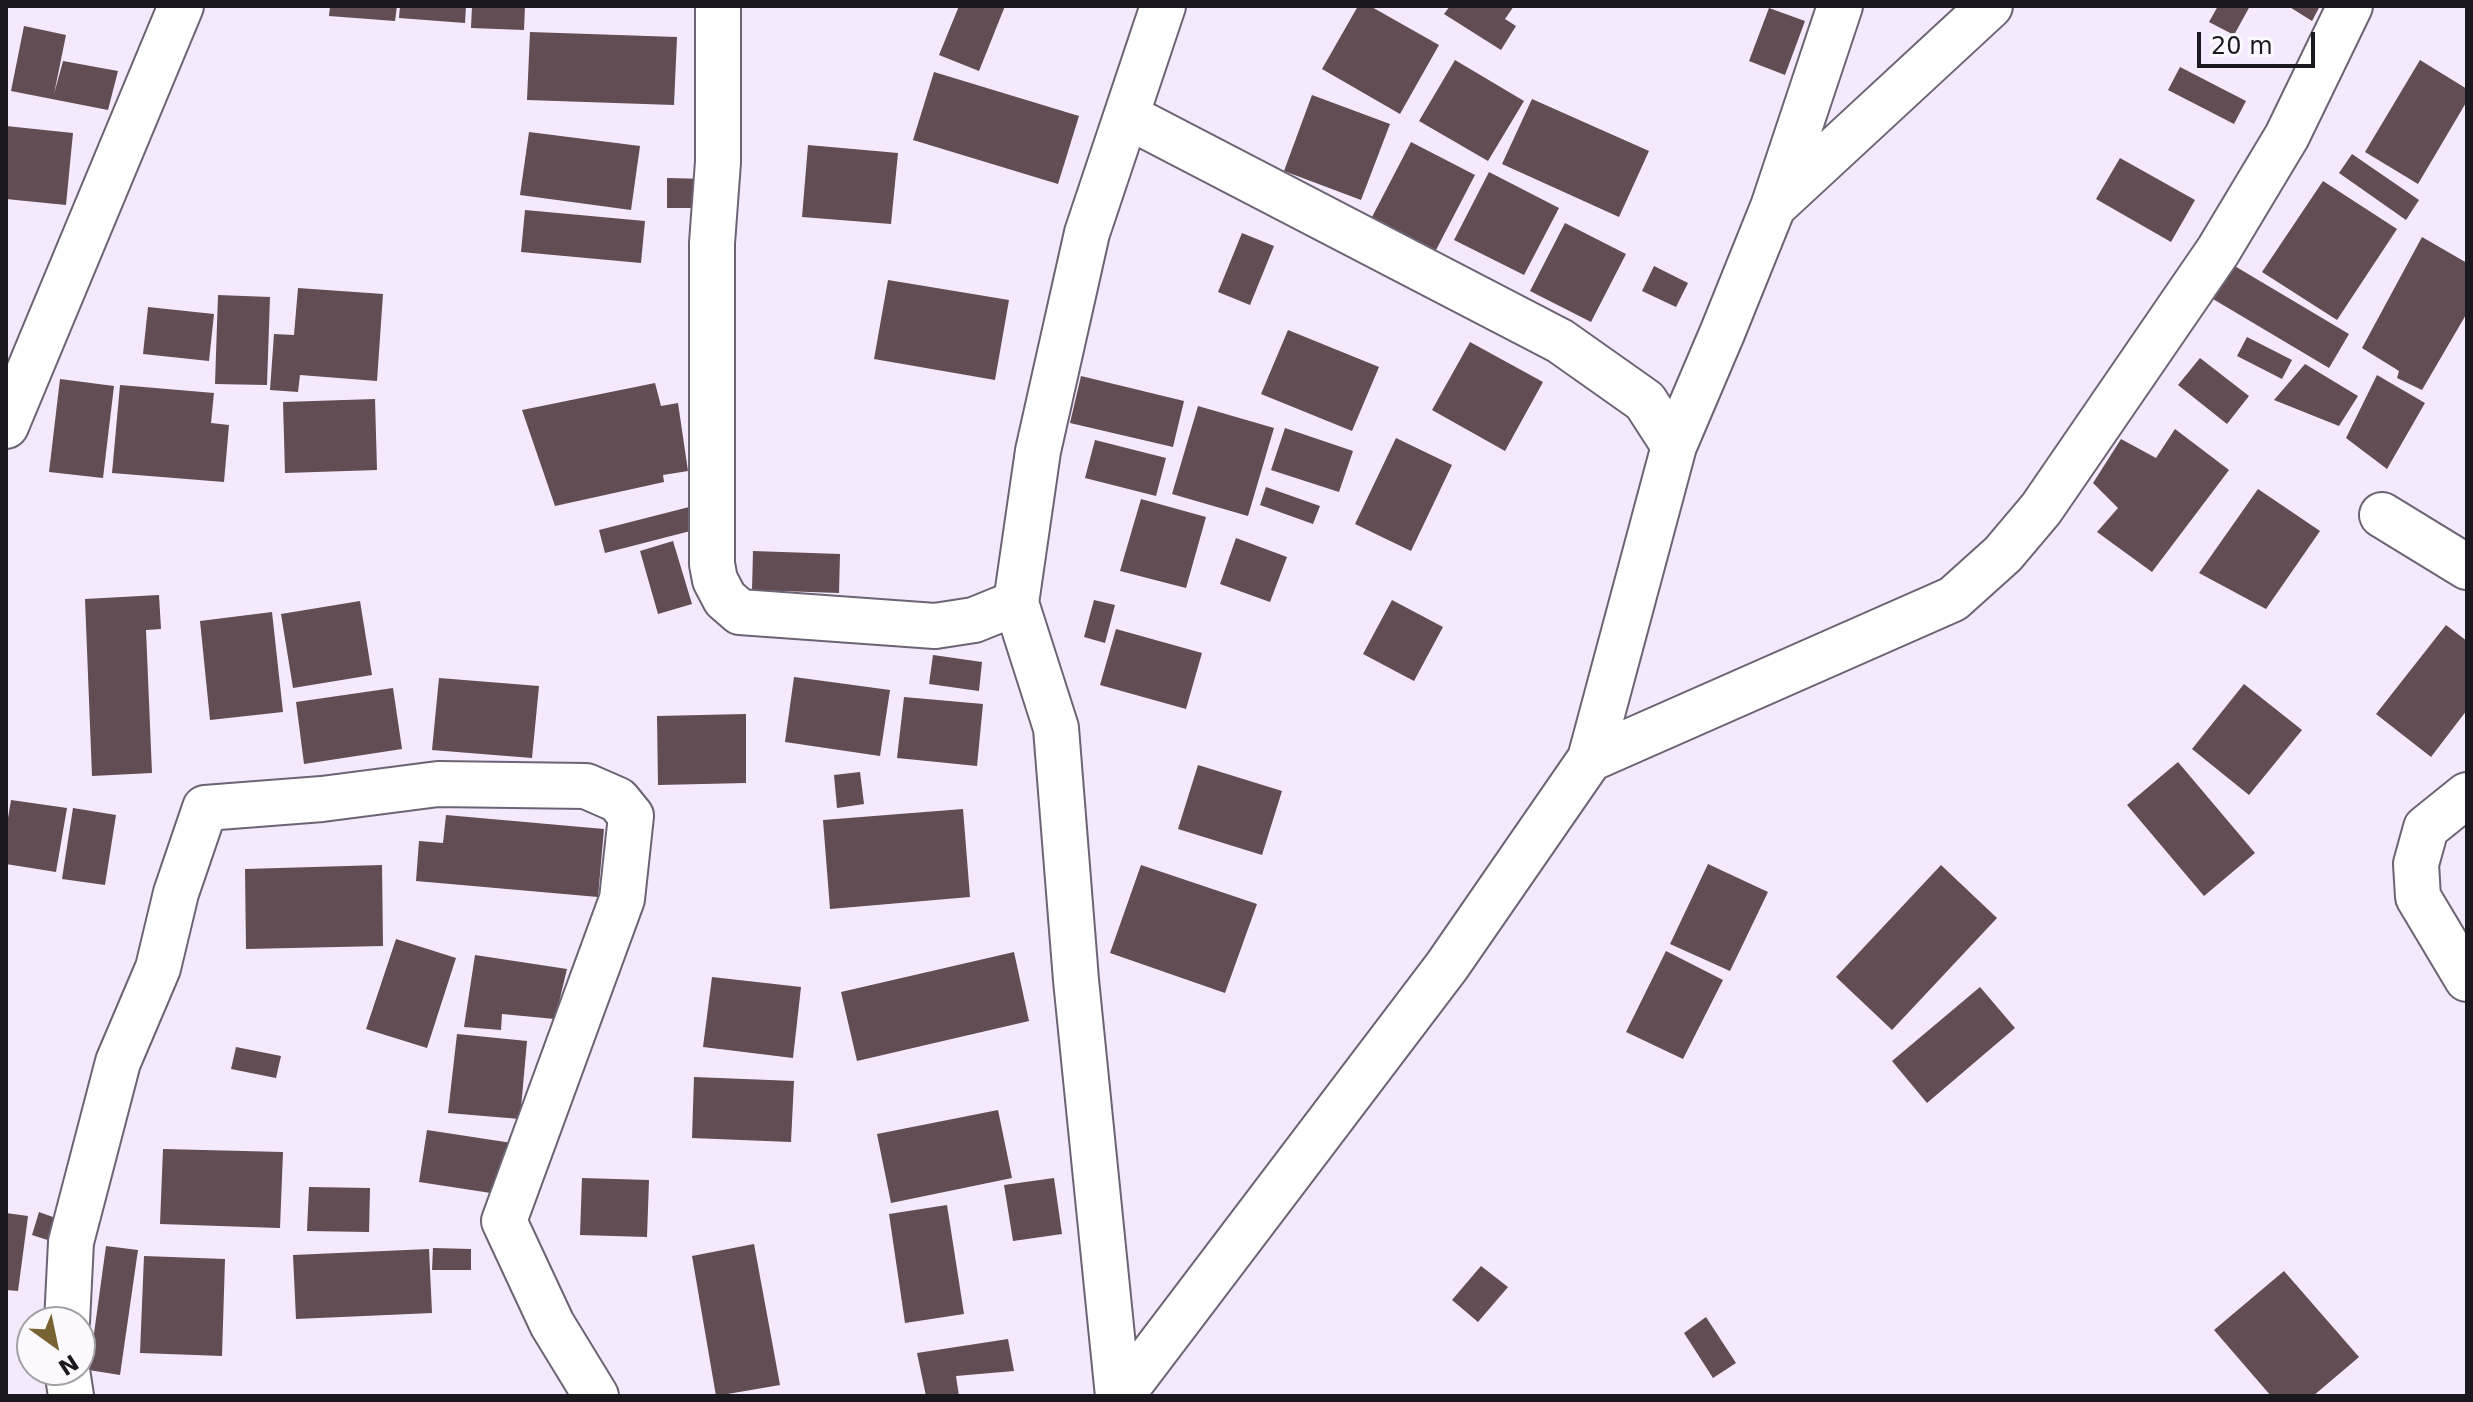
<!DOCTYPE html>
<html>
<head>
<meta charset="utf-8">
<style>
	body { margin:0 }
	#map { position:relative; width:2473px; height:1402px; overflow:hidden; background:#f4e9fd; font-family:"DejaVu Sans",sans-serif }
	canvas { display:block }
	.frame { position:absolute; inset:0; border:8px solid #1b181f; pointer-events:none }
	.north { position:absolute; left:16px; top:1306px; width:80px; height:80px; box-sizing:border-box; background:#fcfafe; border:2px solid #a2a0a5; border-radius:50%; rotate:147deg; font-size:22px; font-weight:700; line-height:32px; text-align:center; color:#1b181f }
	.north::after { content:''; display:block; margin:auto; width:28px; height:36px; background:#7a6333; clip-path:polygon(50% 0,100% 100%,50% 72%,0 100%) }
	.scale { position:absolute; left:2197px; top:32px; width:118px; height:36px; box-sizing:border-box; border:4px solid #1b181f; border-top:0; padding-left:10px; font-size:24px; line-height:28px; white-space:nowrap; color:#1b181f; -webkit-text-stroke:6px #fcfafe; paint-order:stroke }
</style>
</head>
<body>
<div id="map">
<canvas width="2473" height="1402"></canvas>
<div class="frame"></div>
<div class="north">N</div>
<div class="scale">20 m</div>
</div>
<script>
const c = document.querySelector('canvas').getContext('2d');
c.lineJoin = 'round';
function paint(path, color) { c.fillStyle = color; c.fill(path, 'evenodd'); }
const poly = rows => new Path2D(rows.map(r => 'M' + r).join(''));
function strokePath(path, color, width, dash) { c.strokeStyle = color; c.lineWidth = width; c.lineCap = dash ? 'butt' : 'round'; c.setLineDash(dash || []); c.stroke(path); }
const building = poly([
	[330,6,397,6,395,21,329,16],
	[400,6,466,6,465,23,399,18],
	[472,6,525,6,524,30,471,28],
	[959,6,1005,6,979,71,939,55],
	[1358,6,1370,6,1439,45,1400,114,1322,69],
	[1450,6,1514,6,1505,19,1516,26,1501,50,1444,14],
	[2218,6,2250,6,2234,35,2209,22],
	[2288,6,2320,6,2312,21],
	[1769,8,1805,21,1785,75,1749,61],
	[24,26,66,35,54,94,63,61,118,71,108,110,11,91],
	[530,32,677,37,674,105,527,100],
	[1455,60,1524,101,1488,161,1419,121],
	[2420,60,2467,89,2467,101,2418,184,2365,152],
	[2180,67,2246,101,2234,124,2168,90],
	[934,72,1079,116,1058,184,913,140],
	[1312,95,1390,124,1361,200,1284,171],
	[1532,99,1649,151,1619,217,1502,164],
	[6,126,73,133,66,205,6,199],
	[529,132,640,146,631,210,520,195],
	[1411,142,1475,175,1436,250,1372,217],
	[808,145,898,153,891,224,802,217],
	[2352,154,2419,200,2406,220,2339,173],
	[2120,158,2195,200,2171,242,2096,199],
	[1489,172,1559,208,1524,275,1454,240],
	[667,178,709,179,709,208,667,208],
	[2323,181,2397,229,2337,320,2262,272],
	[525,210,645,221,641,263,521,252],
	[1565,223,1626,254,1591,322,1530,291],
	[1242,233,1274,246,1250,305,1218,292],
	[2422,237,2467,263,2467,313,2422,390,2397,378,2399,371,2362,348],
	[2233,265,2349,334,2329,368,2213,299],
	[1654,266,1688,283,1676,307,1642,291],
	[888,280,1009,300,995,380,874,359],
	[298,288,383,294,377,381,300,375,298,392,270,390,274,334,294,335],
	[218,295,270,297,267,385,215,384],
	[148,307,214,314,209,361,143,354],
	[1288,330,1379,367,1352,431,1261,394],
	[2247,337,2292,360,2282,379,2237,356],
	[1470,342,1543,382,1505,451,1432,410],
	[2200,358,2249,396,2227,424,2178,385],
	[2305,364,2358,396,2339,426,2274,400],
	[2377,375,2425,403,2387,469,2346,438],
	[1081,376,1184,401,1173,447,1070,423],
	[60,379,114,386,103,478,49,472],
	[655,383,661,406,678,403,688,471,663,475,664,482,555,506,522,410],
	[120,385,214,393,211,423,229,425,224,482,112,473],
	[375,399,377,470,285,473,283,402],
	[1198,406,1274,428,1248,516,1172,494],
	[1285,428,1353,451,1339,492,1271,470],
	[2175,429,2229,470,2152,572,2097,532,2118,508,2093,483,2121,439,2156,458],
	[1396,438,1452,465,1411,551,1355,524],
	[1095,440,1166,458,1156,496,1085,478],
	[1266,487,1320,506,1313,524,1260,505],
	[2258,489,2320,531,2266,609,2199,573],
	[1141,499,1206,517,1186,588,1120,571],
	[697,505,702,528,605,553,599,530],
	[1236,538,1287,557,1270,602,1220,584],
	[673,541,692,604,658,614,640,551],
	[753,551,840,554,839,593,752,590],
	[159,595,161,629,146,630,152,773,92,776,85,599],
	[1094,600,1115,605,1105,643,1084,637],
	[1392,600,1443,627,1414,681,1363,654],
	[360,601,372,675,293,688,281,614],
	[272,612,283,712,210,720,200,621],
	[2446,625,2467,641,2467,710,2431,757,2376,714],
	[1116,629,1202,653,1186,709,1100,685],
	[933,655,982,662,979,691,929,684],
	[794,677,890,690,880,756,785,742],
	[439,678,539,686,532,758,432,750],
	[2244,684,2302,730,2249,795,2192,749],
	[393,688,402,749,304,764,296,702],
	[904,697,983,704,977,766,897,758],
	[746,714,746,783,658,785,657,716],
	[2178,762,2255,853,2204,896,2127,805],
	[1198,765,1282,791,1262,855,1178,829],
	[860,772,864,804,837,808,834,775],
	[11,800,67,808,56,872,6,864,6,830],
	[73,808,116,815,105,885,62,879],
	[963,809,970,897,830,909,823,820],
	[446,815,604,829,598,897,416,881,419,841,443,843],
	[1708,864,1768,892,1730,971,1670,944],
	[382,865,383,946,246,949,245,869],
	[1141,865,1257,904,1225,993,1110,953],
	[1941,865,1997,918,1892,1030,1836,977],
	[396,939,456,958,427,1048,366,1029],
	[1666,951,1723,980,1683,1059,1626,1032],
	[1014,952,1029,1021,857,1061,841,992],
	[475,955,567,969,555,1019,502,1014,501,1030,464,1027],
	[712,977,801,987,793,1058,703,1047],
	[1980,987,2015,1028,1927,1103,1892,1061],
	[457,1034,527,1041,520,1119,448,1113],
	[236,1047,281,1056,276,1078,231,1069],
	[694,1077,794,1081,791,1142,692,1138],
	[998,1110,1012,1178,891,1203,877,1134],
	[427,1130,512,1143,504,1195,419,1182],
	[163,1149,283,1152,280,1228,160,1224],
	[582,1178,649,1180,647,1237,580,1235],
	[1054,1178,1062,1234,1013,1241,1004,1185],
	[309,1187,370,1188,369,1232,307,1231],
	[947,1205,964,1314,905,1323,889,1214],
	[39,1212,64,1221,57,1243,32,1235],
	[6,1213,28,1216,18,1291,6,1290],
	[754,1244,780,1385,716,1396,692,1256],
	[106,1246,138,1250,120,1375,89,1370],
	[433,1248,471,1249,471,1270,432,1270],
	[429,1249,432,1313,296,1319,293,1255],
	[144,1256,225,1259,222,1356,140,1353],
	[1481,1266,1508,1287,1478,1322,1452,1300],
	[2284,1271,2359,1357,2313,1396,2271,1396,2214,1330],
	[1706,1317,1736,1363,1713,1378,1684,1333],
	[1008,1339,1014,1371,956,1376,959,1396,926,1396,917,1353]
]);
const minor = poly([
	[718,6,718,162,712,243,712,564,715,580,725,599,740,612,935,626,974,620,1016,603],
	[1127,116,1560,341,1645,401,1674,446],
	[1775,205,1990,6],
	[6,426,181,6],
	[2382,515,2467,567],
	[1590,759,1953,599,2003,554,2041,509,2218,251,2287,136,2350,6],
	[2467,795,2426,828,2416,864,2418,897,2467,979],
	[67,1322,71,1242,118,1062,158,968,176,893,205,808,322,799,438,784,586,786,618,800,631,816,622,899,504,1221,552,1324,596,1396],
	[67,1370,71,1396],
	[1118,1396,1076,980,1056,728,1016,603,1038,451,1087,233,1163,6],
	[1121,1396,1447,966,1590,759,1674,446,1723,331,1773,207,1840,6]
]);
paint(building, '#614d53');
strokePath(minor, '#6c6374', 48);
strokePath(minor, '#fff', 44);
</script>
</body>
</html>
